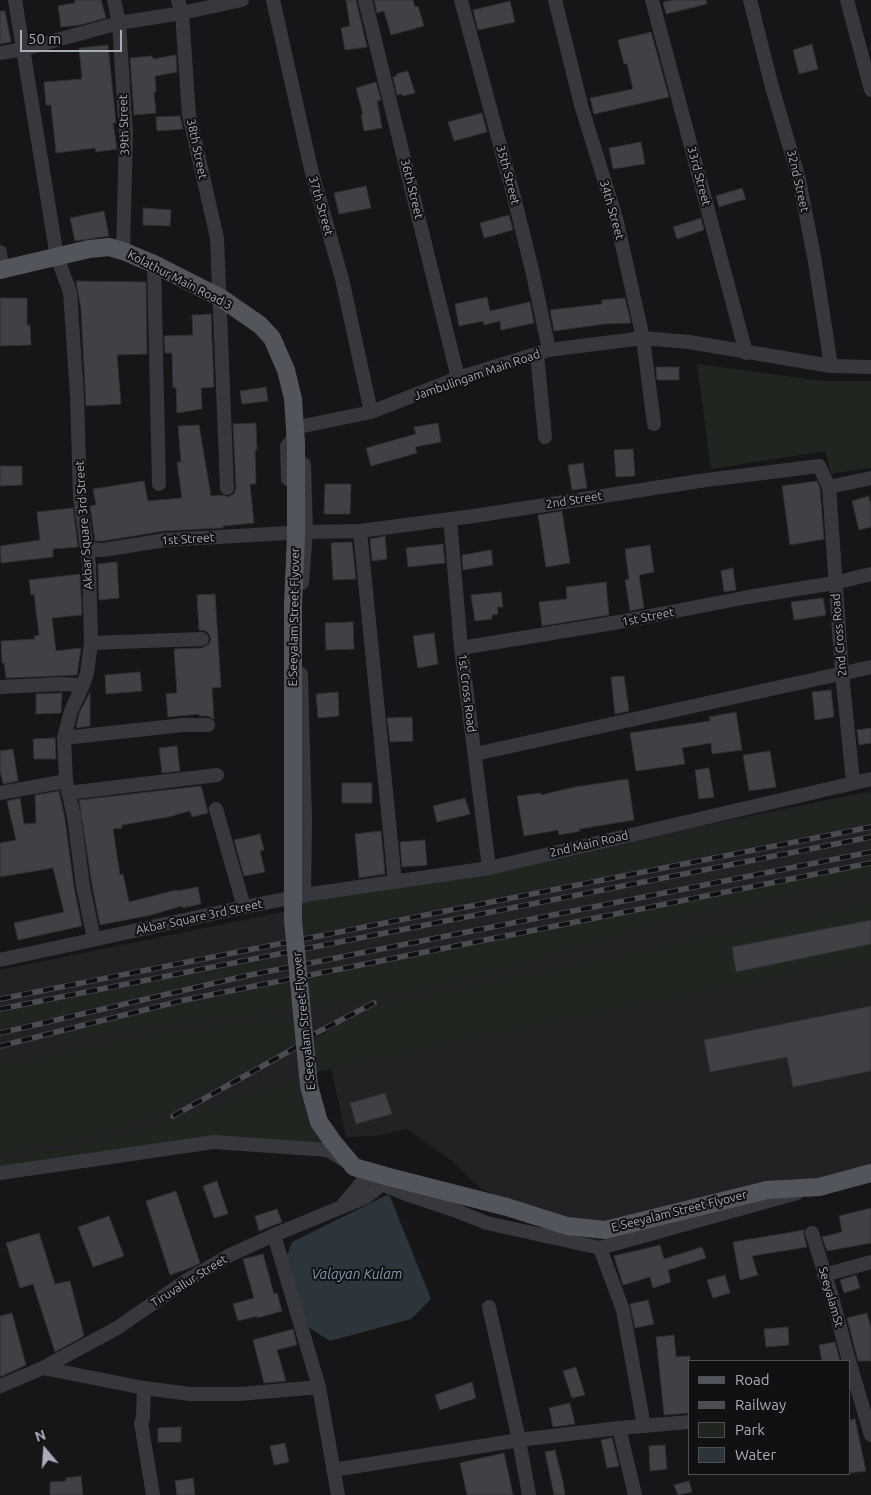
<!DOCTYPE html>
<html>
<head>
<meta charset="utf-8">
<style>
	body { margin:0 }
	#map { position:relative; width:871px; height:1495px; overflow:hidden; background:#161618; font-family:Ubuntu,sans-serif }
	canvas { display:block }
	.legend { position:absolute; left:688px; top:1360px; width:162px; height:115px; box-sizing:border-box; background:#111113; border:1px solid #4d4f55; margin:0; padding:6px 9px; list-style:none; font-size:15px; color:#a8adb8 }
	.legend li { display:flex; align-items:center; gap:10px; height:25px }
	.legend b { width:25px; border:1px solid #4d4f55 }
	.north { position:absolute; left:20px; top:1425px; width:50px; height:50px; -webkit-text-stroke:4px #111113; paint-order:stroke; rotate:342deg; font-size:14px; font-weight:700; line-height:20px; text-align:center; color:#a8adb8 }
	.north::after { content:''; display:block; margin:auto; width:18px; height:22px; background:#a8adb8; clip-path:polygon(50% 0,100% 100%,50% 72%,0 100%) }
	.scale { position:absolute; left:20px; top:30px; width:102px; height:22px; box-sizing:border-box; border:2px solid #a8adb8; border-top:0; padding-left:6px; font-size:15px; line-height:18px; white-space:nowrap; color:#a8adb8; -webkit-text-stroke:4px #111113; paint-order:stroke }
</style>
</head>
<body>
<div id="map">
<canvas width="871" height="1495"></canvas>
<ul class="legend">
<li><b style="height:6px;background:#53555c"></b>Road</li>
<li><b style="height:6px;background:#4a4c52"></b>Railway</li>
<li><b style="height:14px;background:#1e261f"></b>Park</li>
<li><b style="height:14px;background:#2c353c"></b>Water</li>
</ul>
<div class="north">N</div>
<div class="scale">50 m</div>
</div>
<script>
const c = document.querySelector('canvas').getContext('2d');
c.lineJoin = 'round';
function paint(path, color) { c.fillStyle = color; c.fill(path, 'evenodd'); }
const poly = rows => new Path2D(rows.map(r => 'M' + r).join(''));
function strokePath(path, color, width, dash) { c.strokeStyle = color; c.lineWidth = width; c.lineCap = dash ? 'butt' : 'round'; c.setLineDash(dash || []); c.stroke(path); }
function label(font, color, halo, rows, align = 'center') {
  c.font = font + ' Ubuntu,sans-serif'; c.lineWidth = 4; c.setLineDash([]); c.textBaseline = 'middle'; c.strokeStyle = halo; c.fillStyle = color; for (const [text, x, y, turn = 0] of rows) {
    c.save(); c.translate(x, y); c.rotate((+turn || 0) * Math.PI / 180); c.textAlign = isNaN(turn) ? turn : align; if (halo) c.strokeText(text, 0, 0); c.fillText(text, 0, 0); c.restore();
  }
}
const built = poly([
	[871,791,871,1168,605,1238,481,1189,452,1161,407,1129,375,1136,346,1137,329,1059,327,1027,299,1033,315,1127,0,1167,0,970]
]);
const green = poly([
	[697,364,822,381,871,381,871,468,831,474,825,451,711,469],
	[871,793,871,822,645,868,303,933,298,902,492,874],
	[871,866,871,878,703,911,655,924,494,973,373,999,309,1006,306,980,480,943],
	[871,904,871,959,472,1038,313,1073,310,1041,376,1006],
	[276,958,276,965,0,1028,0,1013],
	[289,982,293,1010,135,1028,34,1043,133,1016],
	[292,1016,296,1042,172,1110,71,1143,0,1153,0,1066,144,1036],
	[298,1083,305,1119,323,1143,214,1140,0,1170,0,1160,78,1148,255,1093]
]);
const water = poly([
	[389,1194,431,1299,411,1319,330,1341,308,1327,287,1256,292,1242]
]);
const building = poly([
	[74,0,101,0,106,18,80,25,61,27,58,6,75,3,74,0],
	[346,0,356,0,367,47,345,50,341,28,350,26,346,0],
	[374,0,413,0,415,7,418,6,424,26,391,35,384,11,377,13,374,0],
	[673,0,706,0,707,4,666,14,663,2,673,0],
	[510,1,515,22,478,30,473,10,510,1],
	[0,11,5,11,11,42,0,44,0,11],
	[651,32,669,97,594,114,590,98,633,89,627,64,624,64,618,40,651,32],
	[812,44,818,69,799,74,793,50,812,44],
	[108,45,116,123,113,123,117,149,96,152,95,148,56,153,51,105,46,105,44,82,82,79,79,48,108,45],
	[176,55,177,72,155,76,156,92,154,92,156,113,134,115,130,58,152,56,153,59,176,55],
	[408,71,415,93,403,96,402,94,397,95,393,77,397,76,396,74,408,71],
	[376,82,381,100,377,101,382,128,364,131,361,115,363,114,356,88,376,82],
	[482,113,487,132,454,141,448,122,482,113],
	[180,116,183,129,157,131,156,117,180,116],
	[641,142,645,164,613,169,609,148,641,142],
	[366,186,371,208,339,214,334,193,366,186],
	[742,188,746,199,719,207,716,196,742,188],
	[143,208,171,210,170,226,143,225,143,208],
	[104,211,109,236,75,241,70,218,104,211],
	[509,215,513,230,484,238,480,223,509,215],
	[701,218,704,230,677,239,673,227,701,218],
	[76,281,146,282,147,354,117,355,121,404,86,406,81,309,76,281],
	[487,297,490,311,530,302,534,323,501,330,500,321,484,325,483,321,459,326,455,304,487,297],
	[0,298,27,298,27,325,30,325,31,345,0,346,0,298],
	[625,298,631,323,604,324,554,331,550,310,602,304,602,300,625,298],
	[211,314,214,387,201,388,202,409,177,413,176,387,173,388,172,353,165,353,164,336,193,335,192,315,211,314],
	[656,367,679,367,679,380,657,380,656,367],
	[266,387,268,401,242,404,240,391,266,387],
	[256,423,257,450,255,450,256,484,250,484,254,523,223,526,223,528,219,528,164,531,103,541,95,541,90,506,96,505,93,489,144,481,148,501,182,498,177,462,181,462,178,426,199,425,211,496,222,495,228,497,234,494,236,488,233,424,256,423],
	[438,423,441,442,415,447,417,453,371,466,366,448,416,434,414,427,438,423],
	[633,449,635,476,616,477,614,450,633,449],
	[583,463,587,488,572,490,568,465,583,463],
	[0,466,22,466,22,485,0,486,0,466],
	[817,481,820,489,824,539,790,545,782,486,817,481],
	[325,484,351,484,350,514,324,514,325,484],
	[869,496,871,505,871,527,859,530,852,501,869,496],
	[73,508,78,547,53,549,53,557,1,563,0,546,40,540,37,512,73,508],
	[562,511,570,563,546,567,538,515,562,511],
	[385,536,387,559,372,561,370,539,385,536],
	[352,542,356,579,333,580,331,543,352,542],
	[443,544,445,563,408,567,406,548,443,544],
	[650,545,654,572,639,575,644,608,630,611,625,580,629,579,625,549,650,545],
	[491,550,493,565,463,570,462,555,491,550],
	[117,562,119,598,99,600,98,564,117,562],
	[733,568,736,590,724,592,721,571,733,568],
	[80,574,82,615,52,618,56,651,81,648,77,675,6,678,4,663,2,663,1,641,35,639,34,636,39,635,34,594,31,595,29,580,80,574],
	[606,582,609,615,542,626,539,602,567,599,566,587,606,582],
	[501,592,503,607,497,607,498,614,492,615,492,619,475,621,471,595,501,592],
	[215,594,221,687,212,688,214,719,208,716,199,716,199,714,168,717,166,694,177,693,174,649,202,648,209,644,211,639,209,634,206,631,199,630,197,595,215,594],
	[823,598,826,615,794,620,791,602,823,598],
	[353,622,354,649,326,650,325,623,353,622],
	[434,633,438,664,418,668,413,636,434,633],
	[140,672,142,691,106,694,105,675,140,672],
	[624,676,629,711,615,714,611,677,624,676],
	[831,690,834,717,815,720,812,692,831,690],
	[90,692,90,726,76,728,79,714,90,692],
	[338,692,339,716,318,718,316,694,338,692],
	[62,693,61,713,36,714,36,694,62,693],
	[736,712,742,750,712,754,711,743,682,748,685,764,636,771,630,733,710,721,709,717,736,712],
	[412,717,413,741,390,742,387,718,412,717],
	[871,728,871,743,859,745,857,730,871,728],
	[55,738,56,759,34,759,33,739,55,738],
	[177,746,180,771,162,773,159,748,177,746],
	[13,749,18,781,3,784,0,771,0,751,13,749],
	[770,751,776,787,749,791,743,755,770,751],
	[709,768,714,797,699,799,695,770,709,768],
	[628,779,634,820,579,829,580,831,559,835,558,830,524,836,517,796,541,793,541,795,575,787,628,779],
	[342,783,372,783,372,803,342,803,342,783],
	[201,786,208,813,192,817,190,811,168,817,122,825,122,828,113,829,120,875,123,874,129,902,176,890,177,891,198,887,201,904,182,908,182,906,151,915,100,925,92,885,79,800,201,786],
	[59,791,65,819,74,887,82,926,18,940,14,923,64,912,53,868,0,877,0,843,16,840,7,801,20,798,24,824,36,823,35,795,59,791],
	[465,798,470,814,437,822,433,806,465,798],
	[381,831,385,874,359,878,355,834,381,831],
	[260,834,264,850,260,851,265,872,244,876,234,840,260,834],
	[425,840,427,865,402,867,400,842,425,840],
	[871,920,871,944,736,972,732,947,871,920],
	[871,1006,871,1071,793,1087,787,1057,710,1072,704,1040,871,1006],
	[385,1093,392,1114,356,1124,350,1103,385,1093],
	[217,1181,228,1214,214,1218,203,1186,217,1181],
	[176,1191,200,1263,190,1268,170,1275,146,1201,176,1191],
	[871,1208,871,1243,827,1251,822,1237,842,1232,839,1216,871,1208],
	[277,1209,282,1222,259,1231,255,1216,277,1209],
	[109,1216,124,1256,93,1267,78,1227,109,1216],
	[804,1230,804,1236,807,1247,752,1256,758,1275,740,1280,733,1242,804,1230],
	[39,1233,55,1284,70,1281,84,1336,55,1352,33,1284,20,1288,6,1243,39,1233],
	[660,1245,664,1259,702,1247,706,1258,668,1270,671,1282,653,1288,650,1277,623,1285,614,1256,660,1245],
	[263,1254,274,1294,277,1293,282,1311,257,1318,257,1316,238,1321,233,1304,254,1298,243,1259,263,1254],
	[725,1275,730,1293,713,1298,707,1280,725,1275],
	[856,1275,860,1288,844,1293,840,1280,856,1275],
	[648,1300,654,1324,635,1328,630,1304,648,1300],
	[12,1313,26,1365,0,1377,0,1316,12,1313],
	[867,1313,871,1328,871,1361,858,1361,847,1318,867,1313],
	[788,1327,789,1345,766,1347,764,1329,788,1327],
	[293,1329,297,1345,277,1350,286,1381,264,1383,253,1340,293,1329],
	[674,1335,676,1357,690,1356,690,1413,664,1415,656,1337,674,1335],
	[835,1342,840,1361,822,1361,819,1345,835,1342],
	[576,1367,585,1395,572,1398,563,1371,576,1367],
	[472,1382,476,1398,440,1410,435,1395,472,1382],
	[570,1403,575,1424,553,1427,549,1408,570,1403],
	[855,1419,866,1471,850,1473,850,1420,855,1419],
	[181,1427,181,1442,158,1442,158,1428,181,1427],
	[612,1438,619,1466,607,1468,601,1440,612,1438],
	[285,1443,289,1462,274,1465,270,1446,285,1443],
	[665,1445,667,1469,650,1471,649,1446,665,1445],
	[555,1450,563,1482,565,1495,554,1495,545,1452,555,1450],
	[504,1453,513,1495,467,1495,460,1463,504,1453],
	[81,1476,83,1495,50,1495,50,1482,66,1481,66,1478,81,1476],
	[193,1478,195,1495,177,1495,175,1481,193,1478],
	[689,1481,692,1492,678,1495,674,1485,689,1481]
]);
const minor = poly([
	[15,0,57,257,70,292,77,395,80,498,89,564,91,643,87,673,83,685,71,711,64,738,66,781,74,817,83,886,94,939],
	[114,0,119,23,126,133,123,251],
	[178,0,182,13,189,115,217,238,227,488],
	[273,0,311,169,342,279,371,412],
	[365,0,458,378],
	[461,0,514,197,533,274,549,350],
	[555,0,581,105,616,218,643,338,654,424],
	[652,0,746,353],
	[750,0,772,87,799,179,815,262,831,366],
	[847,0,871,90],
	[0,53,24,49,119,23,182,13,242,0],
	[0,252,2,270],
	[154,264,159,484],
	[537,354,545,437],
	[294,428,371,412,458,378,549,350,643,338,689,342,831,366,871,367],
	[288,479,287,446,295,436,298,440],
	[829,487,871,478],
	[450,519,461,648,489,868],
	[360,531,395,882],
	[306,532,360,531,474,516,706,480,819,466,829,487,842,673,853,782],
	[87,549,103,550,165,540,289,533],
	[302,583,306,532,304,464],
	[91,643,202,639],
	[461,648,619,622,748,597,834,583,871,574],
	[301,674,305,820,304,896],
	[0,687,61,684,83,685],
	[64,738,183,725,208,725],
	[475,754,871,667],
	[0,793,66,781],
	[68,793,217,775],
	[216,809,244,907],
	[0,960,244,907,311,894,489,868,871,779],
	[0,1173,214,1142,328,1150,344,1160],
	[368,1175,382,1184,406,1194,454,1210,487,1223,600,1248,797,1193],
	[342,1206,368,1175,376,1172],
	[812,1233,832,1297,849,1361],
	[274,1235,319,1387,338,1495],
	[600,1248,623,1310,644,1426],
	[824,1275,871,1262],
	[489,1307,519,1440,529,1495],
	[850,1364,871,1435],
	[43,1368,144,1388,190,1394,240,1394,319,1387],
	[0,1386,43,1368,117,1328,187,1280,230,1255,274,1235,366,1197,382,1184],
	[144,1388,143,1419,141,1423,153,1495],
	[619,1428,635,1495],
	[333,1470,519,1440,619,1428,690,1422]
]);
const major = poly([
	[0,270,89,249,109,247,123,251,154,264,221,298,260,325,272,338,286,370,293,399,296,444,296,537,293,604],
	[767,1190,819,1187,871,1173]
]);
const rail = poly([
	[0,999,871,827],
	[0,1009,871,837],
	[0,1033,245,976,871,852],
	[0,1046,180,1001,871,863],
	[173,1116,293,1049,316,1033,374,1003]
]);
const majorBridge = poly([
	[293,604,293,920,309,1086,319,1122,333,1142,354,1167,389,1177,507,1207,567,1226,605,1230,767,1190]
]);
const streetNames = [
	["39th Street",124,125,-92],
	["38th Street",197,149,78],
	["35th Street",508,175,75],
	["33rd Street",699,176,75],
	["32nd Street",798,181,77],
	["36th Street",412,189,76],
	["37th Street",321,206,74],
	["34th Street",612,210,74],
	["Kolathur Main Road 3",180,280,27],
	["Jambulingam Main Road",477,375,-19],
	["2nd Street",574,500,-9],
	["Akbar Square 3rd Street",84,525,-94],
	["1st Street",188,539,-4],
	["E Seeyalam Street Flyover",294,617,-89],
	["1st Street",648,617,-11],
	["2nd Cross Road",839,635,-95],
	["1st Cross Road",467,693,83],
	["2nd Main Road",589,844,-13],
	["Akbar Square 3rd Street",199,917,-12],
	["E Seeyalam Street Flyover",304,1021,-96],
	["E Seeyalam Street Flyover",679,1211,-14],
	["Tiruvallur Street",189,1281,-32],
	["SeeyalamSt",831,1297,74]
];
const waterNames = [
	["Valayan Kulam",357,1274]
];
paint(built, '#222225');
paint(green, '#1e261f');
paint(water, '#2c353c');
paint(building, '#404145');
strokePath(building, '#303034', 1);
strokePath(minor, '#37383d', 14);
strokePath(major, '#53555c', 18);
strokePath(rail, '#4a4c52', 5.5);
strokePath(rail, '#111113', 4, [11]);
strokePath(majorBridge, '#53555c', 18);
label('12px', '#a8adb8', '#111113', streetNames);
label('italic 14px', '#7f9bb3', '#111113', waterNames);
</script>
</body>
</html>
